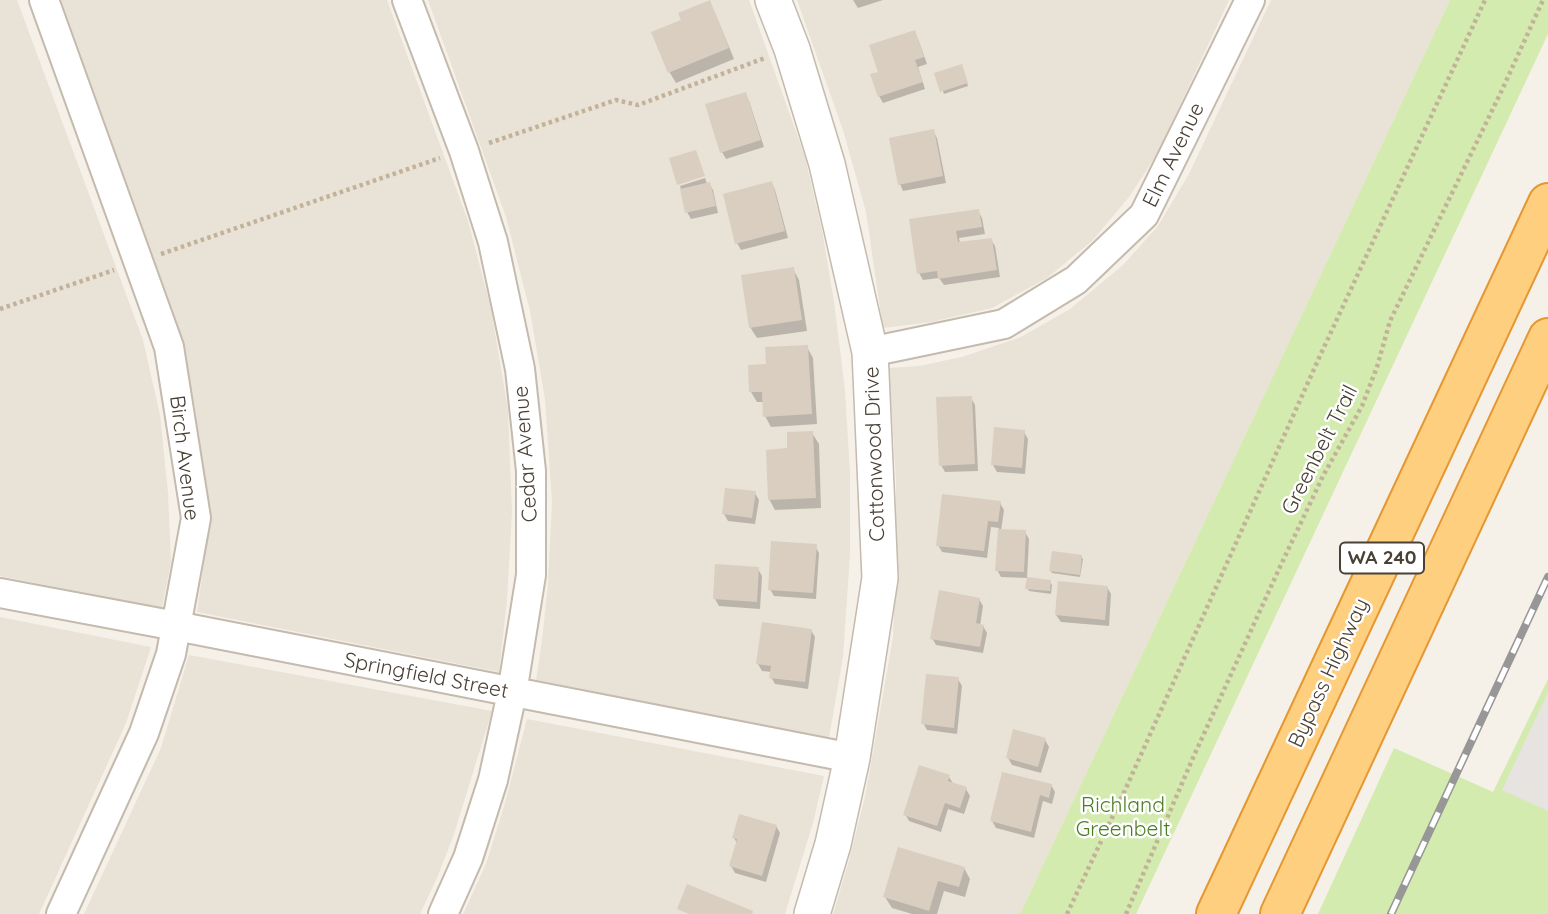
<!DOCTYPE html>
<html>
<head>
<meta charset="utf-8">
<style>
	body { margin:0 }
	canvas { display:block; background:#f5f0e8 }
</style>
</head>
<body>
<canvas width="1548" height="914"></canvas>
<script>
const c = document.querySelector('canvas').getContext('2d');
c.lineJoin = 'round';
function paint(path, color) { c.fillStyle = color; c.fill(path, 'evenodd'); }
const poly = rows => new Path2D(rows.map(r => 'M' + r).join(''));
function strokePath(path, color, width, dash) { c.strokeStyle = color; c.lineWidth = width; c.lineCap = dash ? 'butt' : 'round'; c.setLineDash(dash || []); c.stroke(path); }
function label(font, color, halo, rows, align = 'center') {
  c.font = font + ' Quicksand,sans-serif'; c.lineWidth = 5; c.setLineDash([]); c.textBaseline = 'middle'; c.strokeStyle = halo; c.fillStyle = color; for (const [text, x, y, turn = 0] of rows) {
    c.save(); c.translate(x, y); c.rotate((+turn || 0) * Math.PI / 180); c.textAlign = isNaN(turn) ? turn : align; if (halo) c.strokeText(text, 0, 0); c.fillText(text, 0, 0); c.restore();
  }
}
const residential = poly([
	[0,0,17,0,143,340,160,415,168,493,171,562,162,608,0,576],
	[61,0,387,0,468,221,491,309,508,410,512,512,507,600,499,672,197,612,204,563,206,509,195,408,178,325],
	[428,0,749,0,805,157,822,230,834,302,845,390,850,474,850,554,843,657,829,738,536,680,542,641,548,584,552,502,545,399,530,311,506,217],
	[797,0,1229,0,1157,154,1129,197,1092,241,1047,278,992,308,931,322,883,328,866,212,843,130],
	[1271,0,1450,0,1020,914,833,914,848,864,865,797,893,637,896,561,896,480,889,368,919,366,962,357,1021,337,1070,309,1123,265,1158,226,1189,174],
	[0,617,151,647,126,723,39,914,0,914],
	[189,655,492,711,454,834,437,878,420,914,84,914,161,748],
	[527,719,824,776,813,823,785,914,463,914,486,864,505,803]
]);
const green = poly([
	[1450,0,1548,0,1548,34,1136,914,1020,914],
	[1548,679,1548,914,1318,914,1394,748,1493,792]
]);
const parking = poly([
	[1548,692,1548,811,1502,790]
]);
const shadow = poly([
	[853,0,883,0,858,8],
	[715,13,734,59,676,83,670,73,653,33],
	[914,32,918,39,927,64,918,67,925,89,883,103,879,96,880,73],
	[963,69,968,86,944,94,937,74],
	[745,94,749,101,764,147,726,159,722,152,707,106],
	[933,131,937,138,946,183,903,191,900,184],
	[705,178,707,184,709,184,713,190,718,213,691,219,687,212,680,186],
	[772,183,775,190,788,238,741,250,737,243],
	[978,211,982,218,985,234,959,238,960,244,991,240,995,246,1000,277,944,285,939,278,923,280,919,273,911,221],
	[793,269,799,280,807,331,757,338,750,327],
	[807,347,813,358,817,424,771,427,765,416,764,402,757,402,751,392,768,366],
	[971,398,975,405,978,471,945,472,941,465],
	[1024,432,1028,439,1025,474,997,472,993,465],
	[812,433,819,444,821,508,775,510,769,499,789,450],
	[755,493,759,500,755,524,728,521,724,514],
	[1000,503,1004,510,1001,531,1025,532,1029,539,1027,578,1001,577,997,570,999,528,991,527,987,558,942,552,938,545],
	[815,546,819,553,816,599,774,596,770,589],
	[1081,556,1083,559,1080,577,1052,573,1051,571],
	[758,569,762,576,760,609,719,606,715,599],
	[1050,582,1052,585,1051,594,1029,591,1027,588],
	[1107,587,1111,594,1109,626,1061,622,1056,615],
	[979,599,983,606,980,626,983,626,987,633,983,653,936,645,932,638],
	[811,630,815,637,808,689,775,684,771,677,772,672,762,671,758,664],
	[958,679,962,686,957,734,927,730,923,723],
	[1045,740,1049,747,1041,773,1012,765,1008,758],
	[949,777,954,785,966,789,970,796,964,814,948,809,941,832,909,821,905,814],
	[1051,785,1055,792,1052,804,1043,801,1034,838,996,828,992,821],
	[776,826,780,833,766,882,735,873,731,866,737,843,734,838],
	[964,868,970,879,965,897,944,891,937,914,912,914,892,908,885,897]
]);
const building = poly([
	[710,0,729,48,668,73,651,32,681,20,678,13],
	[915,30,924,57,915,60,923,82,878,97,870,74,878,72,869,45],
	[962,64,968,83,940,92,934,73],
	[746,92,761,140,720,153,705,104],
	[934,129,943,176,898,185,889,138],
	[696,150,705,176,677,185,669,158],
	[772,181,785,231,735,244,723,194],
	[710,182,716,206,685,213,680,189],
	[979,209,982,227,956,231,958,242,992,238,997,270,938,279,937,271,917,274,909,219],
	[794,267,802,320,749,328,741,275],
	[808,345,812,414,763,417,762,392,749,392,748,365,766,364,765,347],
	[972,396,975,464,939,466,936,397],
	[994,427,1025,430,1022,468,991,465],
	[813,431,816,498,768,500,766,450,787,448,787,432],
	[725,488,756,491,752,518,722,514],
	[942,494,1001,501,998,522,988,521,984,551,936,546],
	[998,529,1026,530,1024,572,995,571],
	[771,541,817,544,813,593,768,590],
	[1052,551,1082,555,1080,575,1049,571],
	[715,564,759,567,757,602,713,599],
	[1027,577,1051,580,1050,591,1025,589],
	[1058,581,1108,586,1105,620,1055,615],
	[939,590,980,598,976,623,984,625,980,647,930,639],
	[762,622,812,629,805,682,769,678,771,666,756,664],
	[926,674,959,677,954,728,921,724],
	[1013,729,1046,738,1038,767,1006,758],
	[919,765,950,775,948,781,967,787,960,808,945,803,937,826,903,815],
	[1002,772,1052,784,1049,798,1040,795,1031,832,990,821],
	[739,814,777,825,762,876,729,866,737,839,732,838],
	[898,847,965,867,959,887,938,881,929,911,883,897],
	[687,884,753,911,752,914,689,914,677,909]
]);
const path = poly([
	[489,143,616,100,638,105,765,58],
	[161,254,440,158],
	[0,309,114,270],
	[1067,914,1126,788,1319,358,1485,0],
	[1126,914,1192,760,1279,569,1323,476,1362,406,1377,367,1390,321,1502,90,1543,0]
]);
const minor = poly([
	[44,0,169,347,196,518,171,654,144,733,61,914],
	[407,0,464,151,493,242,520,369,531,471,531,575,512,693,493,780,468,858,443,914],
	[870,352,1004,324,1076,280,1144,215,1250,0],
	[0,593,176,626,852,758]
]);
const tertiary = poly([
	[773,0,792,49,827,164,870,352,871,374,880,578,852,758,833,844,812,914]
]);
const trunk = poly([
	[1216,914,1548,203],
	[1280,914,1548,338]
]);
const rail = poly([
	[1391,914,1548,577]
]);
const shields = [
	[1382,558,84]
];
const shieldNames = [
	["WA 240",1382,558]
];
const streetNames = [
	["Elm Avenue",1174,155,-64],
	["Greenbelt Trail",1320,450,-63],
	["Cedar Avenue",526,454,-94],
	["Cottonwood Drive",875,454,-92],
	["Birch Avenue",184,458,83],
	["Bypass Highway",1329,673,-65],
	["Springfield Street",426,676,11]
];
const parkNames = [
	["Richland",1123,806],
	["Greenbelt",1123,830]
];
paint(residential, '#e9e2d6');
paint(green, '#d4ebaf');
paint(parking, '#e6e3e0');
paint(shadow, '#0003');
paint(building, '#dacec0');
strokePath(minor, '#c4baad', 32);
strokePath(tertiary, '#c4baad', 38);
strokePath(trunk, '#e59732', 42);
strokePath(path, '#c3b29a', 4.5, [3.5, 3.5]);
strokePath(minor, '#fff', 28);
strokePath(tertiary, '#fff', 35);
strokePath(trunk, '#ffcf80', 38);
strokePath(rail, '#979797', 8);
strokePath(rail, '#fff', 5, [16]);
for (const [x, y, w] of shields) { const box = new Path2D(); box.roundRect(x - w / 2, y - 15.5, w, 31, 5); c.fillStyle = '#fff'; c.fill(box); strokePath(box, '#494036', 2); }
label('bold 19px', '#494036', null, shieldNames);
label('21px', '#494036', '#fff', streetNames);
label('21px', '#4d7e26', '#fff', parkNames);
</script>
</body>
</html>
